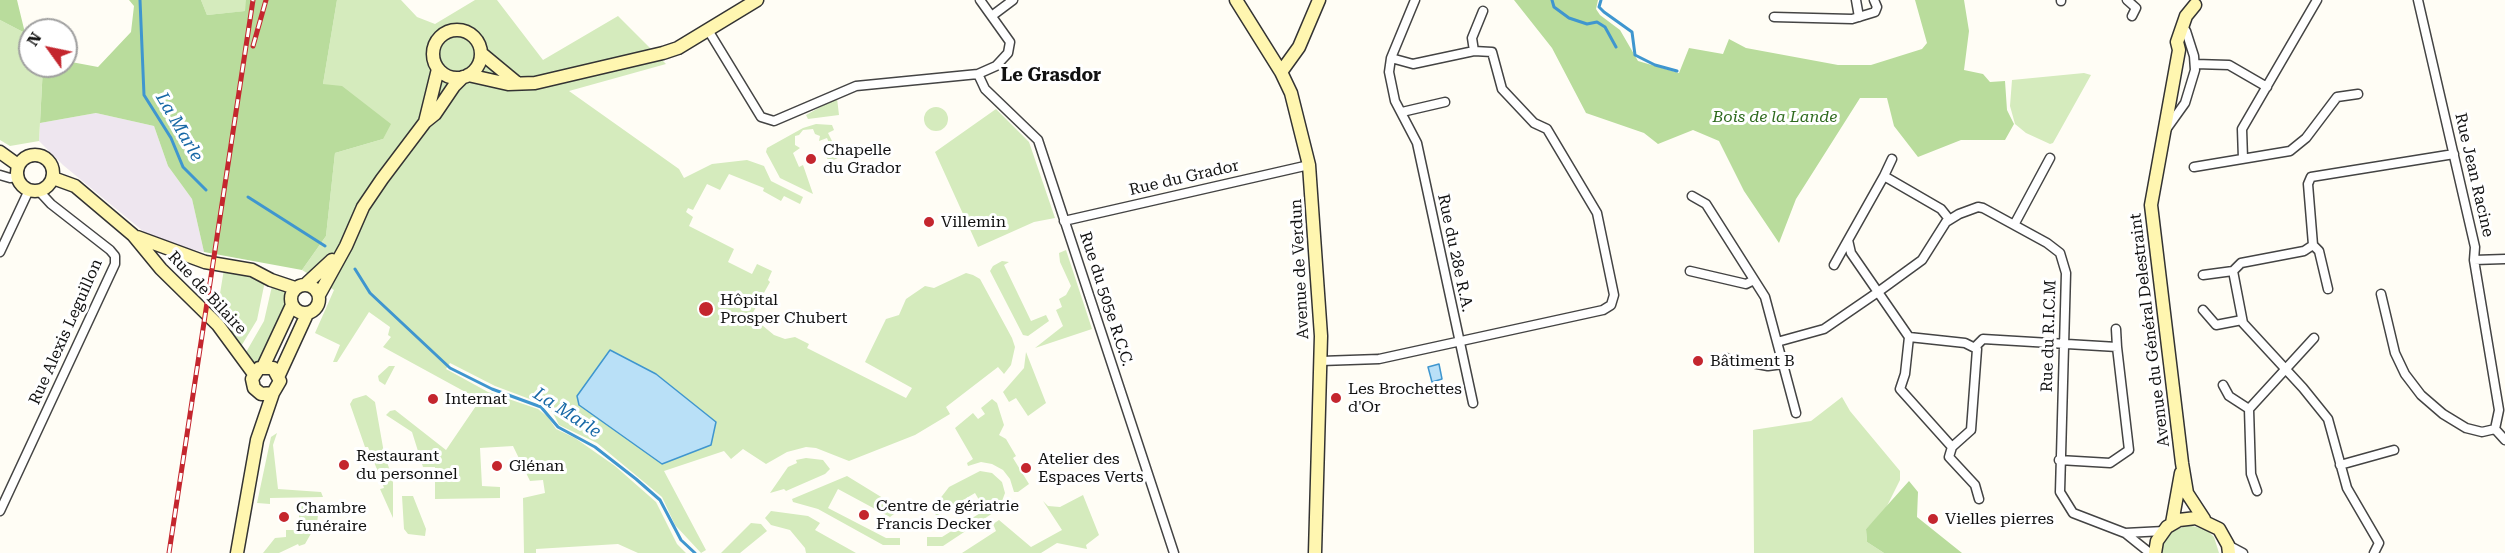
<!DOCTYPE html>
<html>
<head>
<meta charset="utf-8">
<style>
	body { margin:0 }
	#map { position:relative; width:2505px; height:553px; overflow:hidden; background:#fffdf5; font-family:"Roboto Serif",serif }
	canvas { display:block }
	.north { position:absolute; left:18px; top:18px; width:60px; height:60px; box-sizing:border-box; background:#fff; border:2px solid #a0a0a0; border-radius:50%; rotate:303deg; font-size:16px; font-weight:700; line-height:24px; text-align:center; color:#111 }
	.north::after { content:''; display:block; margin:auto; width:21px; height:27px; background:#c4262e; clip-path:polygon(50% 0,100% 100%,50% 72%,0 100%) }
</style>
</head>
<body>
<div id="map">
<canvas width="2505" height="553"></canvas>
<div class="north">N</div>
</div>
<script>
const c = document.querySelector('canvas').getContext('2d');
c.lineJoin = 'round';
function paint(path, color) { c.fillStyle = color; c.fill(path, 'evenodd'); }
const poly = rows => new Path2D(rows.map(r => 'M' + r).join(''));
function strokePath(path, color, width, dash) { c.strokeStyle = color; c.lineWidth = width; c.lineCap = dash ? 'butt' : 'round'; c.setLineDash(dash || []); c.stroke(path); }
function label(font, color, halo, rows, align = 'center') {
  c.font = font + ' "Roboto Serif",serif'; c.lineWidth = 6; c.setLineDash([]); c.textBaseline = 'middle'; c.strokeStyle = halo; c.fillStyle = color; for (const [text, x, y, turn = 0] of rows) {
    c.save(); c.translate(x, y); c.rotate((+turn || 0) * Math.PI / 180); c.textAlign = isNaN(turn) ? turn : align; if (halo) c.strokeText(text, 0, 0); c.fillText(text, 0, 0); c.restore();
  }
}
const industrial = poly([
	[96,113,154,126,168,166,192,199,204,252,155,241,63,165,39,141,40,123]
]);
const green = poly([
	[201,0,246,0,246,11,207,15],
	[337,0,401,0,417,17,435,24,475,0,497,0,543,60,618,16,666,64,569,91,679,169,684,178,712,164,747,160,764,166,771,181,803,197,800,204,784,196,781,201,763,191,764,188,729,174,720,190,707,184,693,210,688,208,686,212,693,217,689,226,734,249,728,262,752,274,757,264,772,271,768,280,770,282,751,316,774,335,785,339,795,337,809,344,807,348,906,398,912,388,865,362,886,319,899,315,906,299,925,286,934,288,966,273,973,275,980,279,1012,338,1015,347,1011,365,1004,374,998,367,946,407,950,414,915,435,849,461,816,448,806,447,787,452,766,464,743,449,731,459,724,451,664,471,706,550,701,553,675,525,662,497,597,443,559,425,553,413,543,404,495,386,450,363,446,369,488,392,538,409,548,417,556,429,575,438,615,466,656,502,677,544,686,553,638,553,618,544,536,549,536,553,524,553,523,498,545,493,543,480,530,481,513,446,480,448,482,486,500,487,500,498,435,499,435,467,423,467,412,432,386,415,390,411,395,410,446,450,480,400,383,347,391,337,388,335,390,327,369,312,337,362,333,362,340,345,315,333,334,290,302,270,326,236,335,153,383,139,323,84],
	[0,20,25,33,30,39,30,66,43,66,39,141,10,146,0,140],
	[2084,73,2091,75,2053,143,2050,144,2026,133,2015,124,2010,106,2012,80],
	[837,98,839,115,808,119,806,115],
	'924 119a12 12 0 1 1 24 0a12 12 0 1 1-24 0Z',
	[996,109,1029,142,1055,218,1034,222,978,247,935,152],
	[816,124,832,125,834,130,828,133,840,157,829,162,826,156,833,153,827,138,819,141,820,136,815,134,813,129,803,130,799,135,795,136,795,145,800,148,793,153,799,167,803,165,813,194,780,178,766,152,767,148,803,128],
	[1066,250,1092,329,1035,348,1063,326,1056,310,1062,307,1059,299,1066,295,1071,286,1060,262,1059,253],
	[1002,261,1009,262,1004,265,1031,321,1046,315,1049,321,1028,336,1023,335,990,271,993,266],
	[224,269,242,271,265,281,257,320,240,348,217,312],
	[272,286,287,289,285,311,261,359,252,366,245,354,264,321],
	[1026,352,1046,403,1028,416,1016,398,1009,402,1003,392,1024,368],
	[389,366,395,366,385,385,379,381,378,376],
	[366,395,375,402,384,453,393,480,393,518,380,489,384,488,382,482,368,447,365,447,350,404,353,399],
	[1842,397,1850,411,1900,471,1900,480,1886,508,1866,529,1867,542,1884,553,1754,553,1753,430,1811,421],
	[992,399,997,403,1004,425,999,435,1006,439,1016,456,1013,458,1029,484,1018,492,1014,492,1010,479,1003,470,992,464,981,462,968,466,967,463,973,459,955,428,973,413,978,419,985,414,981,408],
	[277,433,273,445,278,489,321,492,323,497,270,498,270,504,257,503,271,437],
	[806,458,823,460,830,469,825,474,786,491,784,489,770,493,788,467,797,463,796,460],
	[980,471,992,473,1002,482,1005,493,999,509,943,546,927,546,927,537,942,537,985,510,975,493,936,516,935,512,939,500,949,487],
	[847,476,891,503,894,514,890,517,838,489,828,508,886,538,900,538,900,545,883,545,818,509,793,502,792,499],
	[1083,495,1099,535,1086,545,1087,549,1057,543,1041,553,962,553,996,531,993,524,999,520,1031,547,1062,530,1043,501,1048,506,1060,507],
	[402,496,413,496,426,529,425,536,408,534,404,529],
	[307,501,307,505,312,506,318,515,317,523,305,544,299,546,298,544,279,553,263,553,275,538,286,537,286,530,299,530,299,503],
	[771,511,808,516,820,523,815,530,856,553,806,553,805,548,790,530,771,525,765,518],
	[751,523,761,524,767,531,740,553,721,553],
	[2189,525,2207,530,2214,537,2219,553,2160,553,2164,539,2171,531]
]);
const forest = poly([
	[0,0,17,0,25,33,0,20],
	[129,0,201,0,207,15,245,11,246,0,337,0,323,84,342,86,391,124,383,139,335,153,326,236,302,270,204,252,192,199,168,166,154,126,96,113,40,123,43,66,66,66,66,61,98,67,131,32,134,6],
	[1514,0,1598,0,1596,9,1600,15,1620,30,1638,61,1679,73,1689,48,1723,54,1729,39,1746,48,1838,65,1871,65,1922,49,1927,43,1915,0,1964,0,1969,31,1964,70,1983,74,1990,82,2005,81,2007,110,2014,124,2005,140,1961,140,1918,157,1894,126,1887,98,1860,98,1796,199,1779,243,1744,191,1719,141,1693,130,1658,144,1644,133,1586,113,1552,48],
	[1909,481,1918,492,1917,517,1962,553,1884,553,1867,542,1866,529]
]);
const water = poly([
	[610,350,656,374,716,422,711,445,662,464,579,405,577,396,610,350],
	[1439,364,1442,379,1432,382,1428,367,1439,364]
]);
const stream = poly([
	[140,0,144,95,171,138,183,167,206,190],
	[1552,0,1554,7,1569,18,1587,24,1597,22,1605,27,1616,47],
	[1601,0,1599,7,1604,12,1632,32,1635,55,1655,65,1677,71],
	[248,197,325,246],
	[355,269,370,293,450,368,492,389,541,407,558,427,595,447,636,479,660,500,681,540,695,553]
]);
const street = poly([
	[1415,0,1391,58,1389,72,1395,101,1417,143,1473,403],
	[1856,0,1859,17],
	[2127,0,2136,8,2132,16],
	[2418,0,2475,247,2474,260,2499,410,2495,429],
	[2061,1,2061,0],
	[993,15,1013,0],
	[1774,17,1852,19,1875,12,1877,7,1874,0],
	[708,30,761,117,774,121,856,86,978,74,996,66,1008,53,1010,42,980,0],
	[1474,51,1472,38,1483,11],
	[2195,64,2229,65,2267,87],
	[978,74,985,89,1038,140,1174,553],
	[1402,112,1445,102],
	[2165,131,2185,103,2195,70,2194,56,2186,31],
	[2243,159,2242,129,2317,0],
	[2194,167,2290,151,2306,138,2337,97,2358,94],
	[0,175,10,178,17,177],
	[1884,176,1892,159],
	[1692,196,1706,204,1765,297,1796,413],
	[1064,221,1309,165],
	[2014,225,2050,158],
	[2313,245,2319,251,2328,289],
	[0,252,29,190],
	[2474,260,2505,259],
	[1834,265,1848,240],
	[1690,271,1746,284,1754,280],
	[2203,275,2233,271],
	[2381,294,2395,353,2405,374,2421,395,2443,414,2466,428,2482,432,2495,429],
	[2203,310,2216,325,2242,320],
	[2116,329,2117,347],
	[1909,337,1965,343,1977,349,1971,430,1952,447,1900,389,1905,374,1909,337],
	[1909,337,1851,253,1848,240,1884,176,1941,209,1949,219],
	[1777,342,1824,329,1878,292,1922,260,1946,222,1959,214,1978,207,1983,208,2047,243,2060,253,2066,273,2060,492,2073,513,2125,533,2150,553],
	[1976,346,1983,339,2117,347,2129,450,2110,463,2059,460],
	[1725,358,1768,366,1783,364],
	[1321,361,1379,359,1603,310,1611,305,1614,295,1597,213,1547,129,1534,123,1502,89,1492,52,1474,51,1413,64,1391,58],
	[2223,385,2229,396,2249,409],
	[2495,429,2505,440],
	[1952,447,1949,457,1975,485,1979,499],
	[2340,465,2394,450],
	[2257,491,2251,474,2249,409,2314,338],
	[0,511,115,264,115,256,110,250,51,204,39,191],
	[2125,533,2164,531],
	[2228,545,2243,553],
	[2374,553,2379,543,2347,488,2328,419,2303,388,2243,323,2233,271,2241,263,2304,251,2313,245,2308,184,2311,177,2454,154]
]);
const secondary = poly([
	[1236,0,1281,72,1291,93,1309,165,1321,336,1315,553],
	[2195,5,2186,16,2177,42,2179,50,2151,205,2182,463,2187,493,2204,519],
	'433 54a24 24 0 1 1 48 0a24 24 0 1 1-48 0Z',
	[481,53,516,82],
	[1281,72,1299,47,1319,0],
	[468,75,508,84,535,83,663,53,678,48,757,0],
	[425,122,438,69],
	[0,152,18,165],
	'17 173a18 18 0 1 1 36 0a18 18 0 1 1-36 0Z',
	[53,178,75,186,133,235,161,269,218,325,254,374],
	[137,237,205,262,252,270,271,280,295,288],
	'291 299a14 14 0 1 1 28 0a14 14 0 1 1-28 0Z',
	[305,285,332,260],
	[319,295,346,246,363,207,382,179,425,122,435,114,454,86,463,77],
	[263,367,292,305],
	[279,375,307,314],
	[2172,523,2181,473],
	[237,553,257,440,273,393,280,381,273,368,259,368,252,379,254,388,261,394,273,393],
	[2155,553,2157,541,2167,527,2179,520,2196,518,2219,529,2228,545,2229,553]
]);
const rail = poly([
	[253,46,266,0],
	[169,553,253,0]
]);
const markers = [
	[811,159,6,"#c4262e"],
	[929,222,6,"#c4262e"],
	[706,309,8,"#c4262e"],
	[1698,361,6,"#c4262e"],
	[1336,398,6,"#c4262e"],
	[433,399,6,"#c4262e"],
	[344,465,6,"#c4262e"],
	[497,466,6,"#c4262e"],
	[1026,468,6,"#c4262e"],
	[864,515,6,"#c4262e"],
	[284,517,6,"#c4262e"],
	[1933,519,6,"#c4262e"]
];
const parkNames = [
	["Bois de la Lande",1775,117]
];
const poiNames = [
	["Chapelle",823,150],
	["du Grador",823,168],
	["Villemin",941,222],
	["Hôpital",720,300],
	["Prosper Chubert",720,318],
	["Bâtiment B",1710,361],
	["Les Brochettes",1348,389],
	["d'Or",1348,407],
	["Internat",445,399],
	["Restaurant",356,456],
	["du personnel",356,474],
	["Atelier des",1038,459],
	["Espaces Verts",1038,477],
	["Glénan",509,466],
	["Centre de gériatrie",876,506],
	["Francis Decker",876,524],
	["Chambre",296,508],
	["funéraire",296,526],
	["Vielles pierres",1945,519]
];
const streetNames = [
	["Rue Jean Racine",2474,175,77],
	["Rue du Grador",1184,178,-13],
	["Rue du 28e R.A.",1455,253,78],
	["Avenue de Verdun",1300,269,-93],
	["Rue de Bilaire",207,293,47],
	["Rue du 505e R.C.C.",1106,299,72],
	["Avenue du Général Delestraint",2150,330,-97],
	["Rue Alexis Leguillon",66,332,-66],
	["Rue du R.I.C.M",2049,336,-88]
];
const neighbourhoodNames = [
	["Le Grasdor",1051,76]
];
const waterNames = [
	["La Marle",179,127,60],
	["La Marle",567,413,33]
];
paint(industrial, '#eee6ef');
paint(green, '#d5ebbd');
paint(forest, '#b9dc9c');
paint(water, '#b9e0f7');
strokePath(water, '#3f96cf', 1.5);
strokePath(stream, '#3f96cf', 3);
strokePath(street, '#444', 11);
strokePath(secondary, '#333', 15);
strokePath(street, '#fff', 8);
strokePath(secondary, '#fff6b0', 12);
strokePath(rail, '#c4262e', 5);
strokePath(rail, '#fff', 3, [9]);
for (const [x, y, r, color] of markers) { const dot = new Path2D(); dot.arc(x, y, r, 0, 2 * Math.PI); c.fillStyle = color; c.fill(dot); strokePath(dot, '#fff', 2); }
label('italic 16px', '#2f6b1f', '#fff', parkNames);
label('16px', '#111', '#fff', poiNames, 'left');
label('16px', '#111', '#fff', streetNames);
label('bold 18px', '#111', '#fff', neighbourhoodNames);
label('italic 18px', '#1768a6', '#fff', waterNames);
</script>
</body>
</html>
